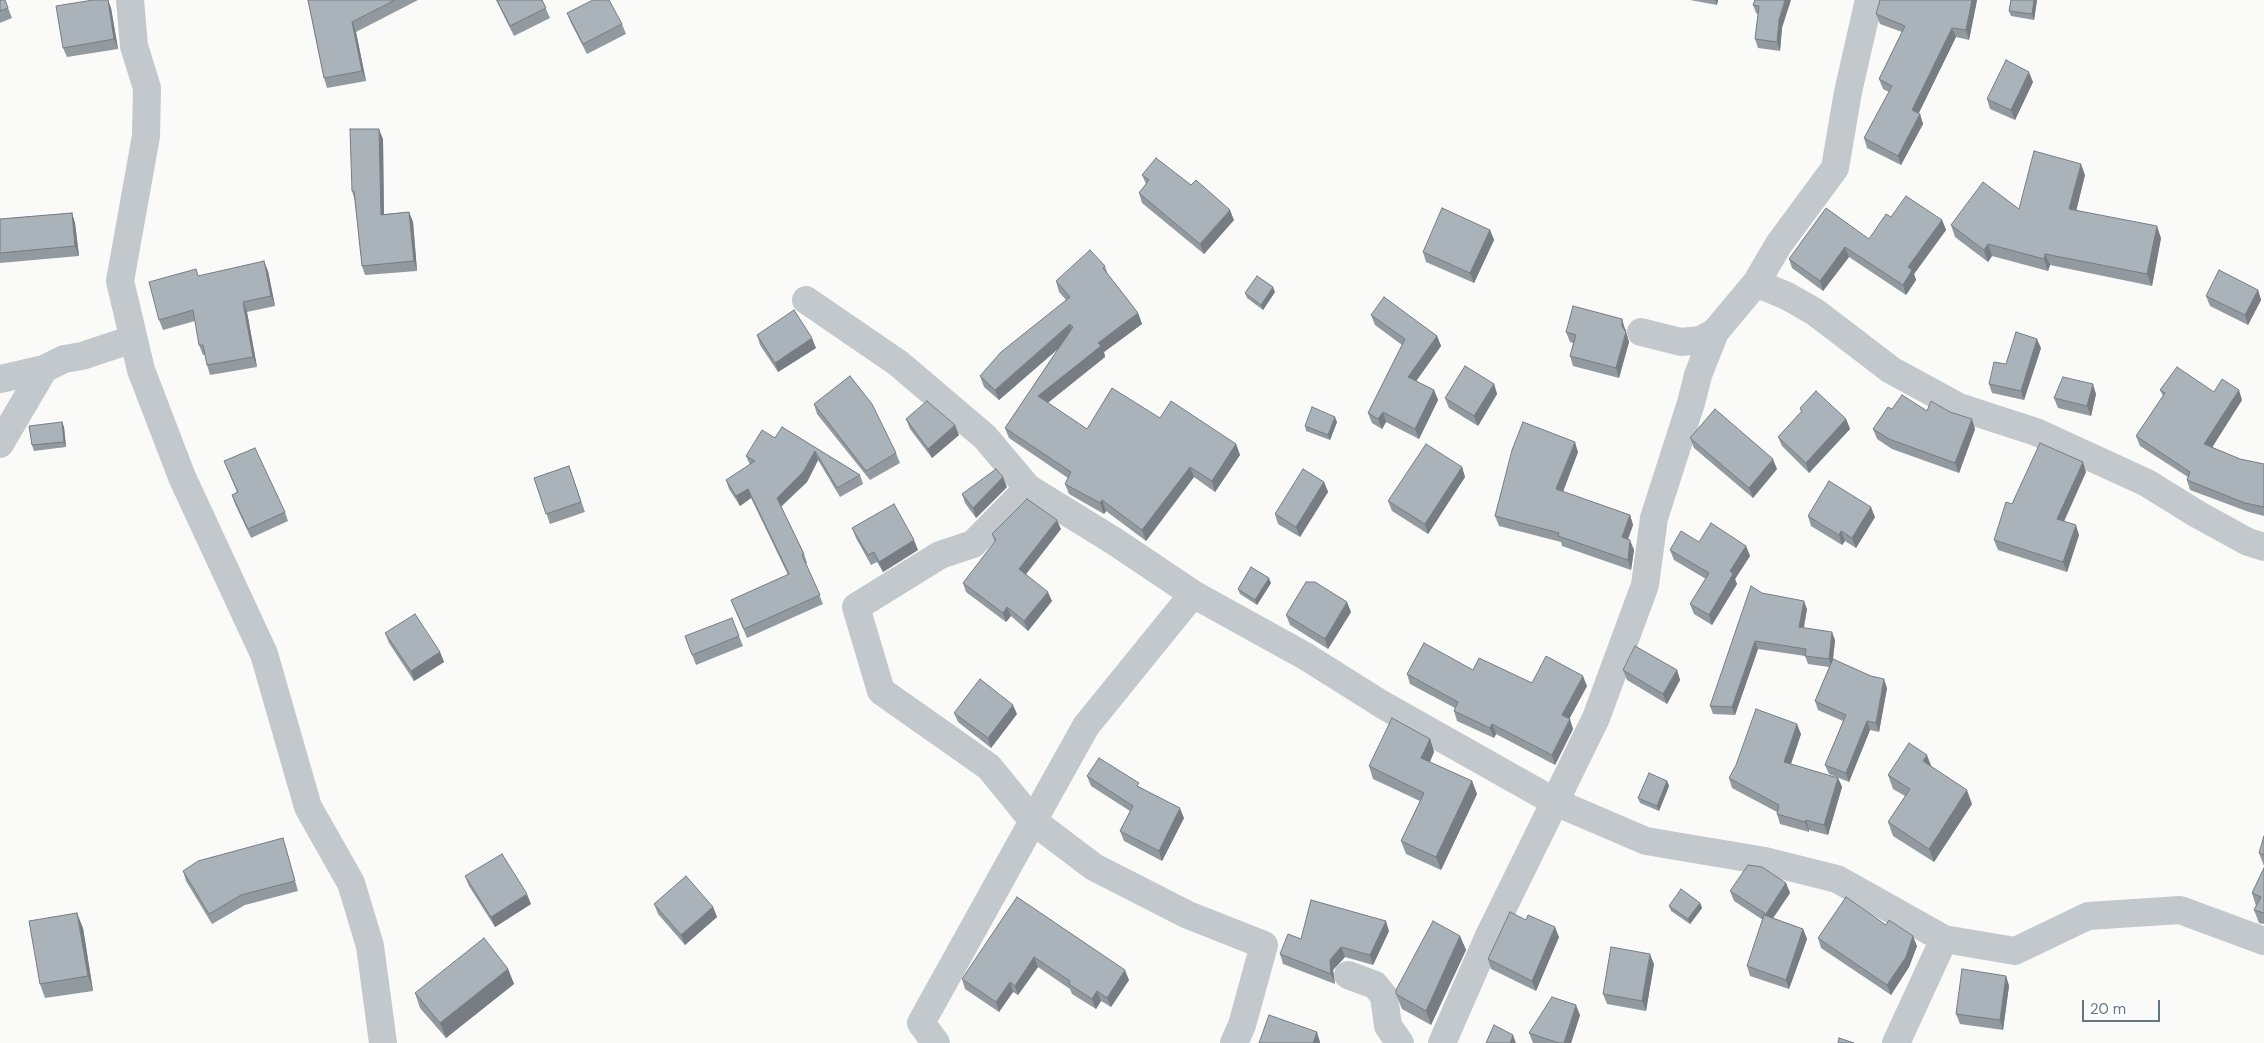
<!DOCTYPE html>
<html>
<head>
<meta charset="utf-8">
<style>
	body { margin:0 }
	#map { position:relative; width:2264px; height:1043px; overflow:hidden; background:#fafaf8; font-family:"DM Sans",sans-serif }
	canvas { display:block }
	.scale { position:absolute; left:2082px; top:1000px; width:78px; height:22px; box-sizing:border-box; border:2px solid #657683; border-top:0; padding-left:6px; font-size:15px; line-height:18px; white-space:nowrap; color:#657683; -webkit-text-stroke:4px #fff; paint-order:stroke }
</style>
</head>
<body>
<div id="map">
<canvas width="2264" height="1043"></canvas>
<div class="scale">20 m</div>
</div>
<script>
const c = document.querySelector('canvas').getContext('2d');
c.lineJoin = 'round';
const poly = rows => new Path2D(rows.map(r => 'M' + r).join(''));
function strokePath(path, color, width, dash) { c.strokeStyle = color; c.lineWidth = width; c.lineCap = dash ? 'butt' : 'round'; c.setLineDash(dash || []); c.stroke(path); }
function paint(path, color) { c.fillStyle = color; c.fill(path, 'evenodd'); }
const minor = poly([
	[130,0,134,46,147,88,146,136,120,281,141,370,182,477,264,654,308,807,351,883,370,946,383,1043],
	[1869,0,1848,92,1835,168,1779,244,1756,283,1787,296,1815,312,1891,370,1959,407,2036,432,2147,483,2197,514,2248,542,2264,547],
	[806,300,898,363,985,437,1028,488,1114,541,1193,594,1305,656,1383,705,1555,802,1646,841,1765,861,1837,879,1944,939,1896,1043],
	[1641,332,1681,342,1700,340,1715,332],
	[0,379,44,369],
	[0,444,44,369,64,359,82,356,133,339],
	[1193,594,1086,726,1033,821,1094,867,1188,915,1264,945,1242,1025,1234,1043],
	[1944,939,2015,951,2088,916,2180,910,2264,941],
	[1348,975,1375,985,1384,996,1388,1026,1400,1043],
	[936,1043,921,1023,1033,821,989,767,881,691,856,607,940,555,973,544,1028,488],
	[1442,1043,1488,938,1596,718,1645,585,1654,518,1691,403,1698,375,1715,332,1756,283]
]);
const wall = poly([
	[0,0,5,0,12,18,0,23],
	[93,0,108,0,111,8,118,49,67,57,63,48],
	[308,0,418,0,356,32,366,81,327,88,324,78],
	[496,0,542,0,550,18,514,36],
	[1690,0,1718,0,1717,5],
	[1755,0,1782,28,1780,51,1758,48,1755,39,1758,14,1756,13,1753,5],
	[1880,0,1977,0,1969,40,1956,37,1918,114,1920,114,1923,124,1901,165,1867,148,1864,138,1889,92,1883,89,1879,79,1902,32,1880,24,1876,14],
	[2011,0,2037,0,2034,20,2011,16,2009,11],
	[567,13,622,24,626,34,587,54,571,23],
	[2033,82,2015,120,1990,109,1987,99],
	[383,139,384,214,409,212,413,222,417,271,365,275,362,266,355,201,352,191],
	[1142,175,1234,220,1204,254,1142,203,1139,193,1146,184],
	[2085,175,2076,210,2161,238,2152,286,2050,265,2048,271,1992,256,1988,262,1955,237,1951,225,2019,209],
	[72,213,75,223,79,256,0,263,0,219],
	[1891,217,1942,220,1946,230,1914,274,1916,280,1906,295,1849,257,1823,291,1792,268,1789,259,1869,239],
	[1490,230,1494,240,1474,283,1426,262,1423,252],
	[1105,266,1108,275,1138,313,1142,324,1104,352,1105,357,1048,403,1087,429,1160,418,1236,444,1240,455,1215,492,1194,477,1146,541,1106,511,1104,514,1069,494,1065,484,1068,478,1009,438,1005,428,1058,349,999,400,984,387,980,376,1066,300,1059,292,1056,281],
	[268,271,275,306,247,312,257,367,210,375,207,365,205,355,203,355,199,345,195,321,163,330,159,320,198,276],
	[2258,290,2261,300,2248,325,2210,306,2206,296],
	[1275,292,1263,310,1247,298,1245,293],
	[1371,315,1437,336,1441,346,1416,381,1434,390,1438,400,1419,439,1386,422,1382,429,1372,423,1368,413,1402,345,1375,325],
	[1626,329,1626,332,1629,342,1619,378,1573,366,1570,356,1573,343,1570,342,1566,332],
	[757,335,816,348,778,372,760,345],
	[2041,348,2024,400,1992,393,1989,384,2006,364],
	[1494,384,1497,394,1478,426,1449,408,1445,398],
	[2160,390,2214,392,2242,400,2212,447,2240,459,2264,464,2264,516,2249,512,2190,490,2187,480,2188,477,2140,446,2136,436,2163,396],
	[2096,394,2091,416,2058,408,2054,398],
	[814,404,896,453,900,463,870,480,817,414],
	[1800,408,1846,419,1850,429,1809,473,1782,446,1778,437,1801,412],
	[1892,409,1975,429,1959,473,1892,449,1877,439,1873,429],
	[906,419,959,435,932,458,910,429],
	[62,422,64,427,66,447,34,451,32,445],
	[1337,422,1330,440,1306,431,1305,426],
	[782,427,860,475,863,484,840,497,818,460,807,482,781,507,804,554,807,563,806,563,823,604,747,638,731,600,788,575,751,498,740,506,729,489,726,480,750,465,746,456,775,438],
	[1690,438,1777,469,1753,498,1694,448],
	[1578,452,1563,492,1630,515,1633,525,1628,539,1634,550,1631,570,1562,546,1561,542,1499,526,1495,516],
	[224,461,285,512,288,521,251,538,235,504,232,495,237,492],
	[569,466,585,512,550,524,534,478],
	[1462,467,1465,477,1428,534,1392,511,1388,501],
	[2086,472,2064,522,2079,535,2067,572,1998,550,1994,540,2012,504],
	[1324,482,1328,492,1300,537,1278,524,1275,514],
	[1007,487,976,518,965,503,962,494],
	[1808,516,1875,517,1856,548,1845,541,1842,545,1811,526],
	[852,528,918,550,883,572,877,562,871,565,856,538],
	[1061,529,1026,574,1052,601,1028,631,1011,616,1006,622,966,592,963,583,995,542,992,534],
	[1699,542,1746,546,1750,556,1735,579,1737,584,1712,625,1694,614,1690,604,1706,579,1674,560,1670,550],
	[1271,583,1257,605,1240,594,1238,589],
	[1762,593,1807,609,1804,628,1835,640,1833,659,1887,688,1879,732,1870,730,1849,782,1829,774,1825,765,1843,721,1818,710,1815,701,1829,667,1808,664,1805,656,1758,649,1735,715,1713,714,1710,706],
	[1351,612,1328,649,1290,625,1286,615],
	[385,633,440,652,444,662,414,681,389,643],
	[685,636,739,636,743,646,696,665],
	[1473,670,1532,683,1587,686,1569,719,1573,729,1555,765,1496,734,1494,738,1457,721,1454,711,1455,708,1410,684,1407,674],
	[1623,670,1677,670,1680,680,1667,704,1627,680],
	[954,713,1017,714,991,748,958,722],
	[1801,734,1791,764,1838,778,1842,787,1828,835,1809,830,1809,832,1780,824,1777,814,1777,812,1732,788,1729,778],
	[1430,739,1434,752,1430,762,1472,781,1477,794,1441,870,1406,854,1401,841,1420,801,1373,779,1369,766],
	[1932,767,1972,804,1934,862,1893,836,1888,822,1905,796,1893,789,1888,775],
	[1087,776,1140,787,1184,818,1162,861,1124,841,1120,831,1130,811,1091,786],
	[1667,781,1669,786,1659,811,1640,803,1638,798],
	[2264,836,2264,866,2259,853],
	[286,848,298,891,245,905,212,924,186,881,183,871],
	[2264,868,2264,924,2259,923,2254,910,2256,906,2252,893],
	[465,876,531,904,495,927,469,886],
	[1786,883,1790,893,1773,918,1803,929,1807,939,1789,989,1750,976,1747,966,1763,920,1734,901,1730,891],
	[1017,897,1129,980,1111,1007,1101,1001,1096,1009,1072,994,1070,989,1038,967,1018,995,1013,992,999,1012,965,989,962,979],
	[1700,903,1702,908,1690,924,1671,911,1669,906],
	[654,904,713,907,717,917,685,945,658,914],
	[83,928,93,991,45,998,40,984],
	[1389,931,1373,965,1345,957,1333,970,1335,984,1283,964,1280,954,1301,939],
	[1460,936,1466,950,1431,1025,1402,1009,1396,994],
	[1559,937,1536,991,1491,969,1488,959],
	[1818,938,1917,946,1909,967,1891,995,1821,948],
	[1654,964,1646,1011,1607,1004,1603,994],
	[508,969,514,984,446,1038,420,1008,415,993],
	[2006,976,2009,986,2003,1030,1960,1024,1956,1014],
	[1580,1015,1571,1043,1533,1043,1529,1033]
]);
const shadedWall = poly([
	[108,0,111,8,118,49,114,39],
	[1715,0,1718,0,1717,5],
	[1785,0,1791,0,1782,28,1780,51,1777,42,1779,20],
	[1972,0,1977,0,1969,40,1966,30],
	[2034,0,2037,0,2034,20,2032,14],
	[352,22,356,32,366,81,362,71],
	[1952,28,1956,37,1916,119,1912,110],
	[2029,72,2033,82,2015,120,2011,110],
	[1920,114,1923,124,1901,165,1898,156],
	[379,129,383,139,384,225,381,215],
	[2081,164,2085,175,2074,220,2069,209],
	[1230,210,1234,220,1204,254,1200,244],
	[409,212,413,222,417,271,414,261],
	[72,213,75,223,79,256,75,246],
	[1942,220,1946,230,1914,274,1916,280,1906,295,1903,285,1908,267],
	[2157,226,2161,238,2152,286,2147,274],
	[1490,230,1494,240,1474,283,1470,273],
	[1988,244,1992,256,1988,262,1984,250],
	[1845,247,1849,257,1823,291,1820,281],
	[2045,254,2050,265,2048,271,2044,259],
	[264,261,268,271,275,306,271,296],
	[1273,287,1275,292,1263,310,1261,305],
	[2258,290,2261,300,2248,325,2245,315],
	[243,302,247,312,257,367,253,357],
	[1138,313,1142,324,1104,352,1105,357,1042,407,1038,396,1098,343],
	[1622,319,1629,342,1619,378,1616,368,1622,326],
	[1070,324,1074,335,999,400,995,390],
	[1437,336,1441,346,1412,387,1408,377],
	[812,338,816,348,778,372,775,363],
	[2037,339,2041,348,2024,400,2021,391],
	[1494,384,1497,394,1478,426,1474,416],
	[2093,384,2096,394,2091,416,2087,406],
	[1434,390,1438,400,1419,439,1415,429],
	[2239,390,2242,400,2208,454,2204,444],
	[1383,412,1386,422,1382,429,1378,419],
	[1335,417,1337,422,1330,440,1328,435],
	[1846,419,1850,429,1809,473,1806,463],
	[1972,419,1975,429,1959,473,1955,463],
	[62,422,64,427,66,447,64,442],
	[955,425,959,435,932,458,928,449],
	[1575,442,1578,452,1560,499,1556,489],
	[1236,444,1240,455,1215,492,1212,481],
	[815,451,818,460,807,482,780,507,777,498],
	[1773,459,1777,469,1753,498,1749,488],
	[2083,462,2086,472,2060,529,2057,519],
	[1190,467,1194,477,1146,541,1142,530],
	[1462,467,1465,477,1428,534,1425,524],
	[1003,477,1007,487,976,518,973,508],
	[1324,482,1328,492,1300,537,1296,527],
	[748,489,751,498,740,506,736,496],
	[1102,500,1106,511,1104,514,1100,503],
	[1871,507,1875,517,1856,548,1852,538],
	[1630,515,1633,525,1625,547,1622,537],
	[1057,520,1061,529,1023,578,1019,569],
	[2076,525,2079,535,2067,572,2063,562],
	[1841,531,1845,541,1842,545,1839,535],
	[914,540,918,550,883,572,879,562],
	[1630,540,1634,550,1631,570,1628,560],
	[1746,546,1750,556,1735,579,1737,584,1712,625,1709,615,1730,571],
	[1269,578,1271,583,1257,605,1255,600],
	[1048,592,1052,601,1028,631,1024,621],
	[1804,601,1807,609,1802,635,1799,627],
	[1347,602,1351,612,1328,649,1325,639],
	[1007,607,1011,616,1006,622,1003,613],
	[1832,632,1835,640,1832,667,1829,659],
	[1755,641,1758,649,1735,715,1732,707],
	[440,652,444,662,414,681,411,671],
	[1677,670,1680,680,1667,704,1663,694],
	[1583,676,1587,686,1566,725,1562,715],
	[1884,679,1887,688,1879,732,1876,723],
	[1013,705,1017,714,991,748,988,738],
	[1570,719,1573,729,1555,765,1552,755],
	[1867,721,1870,730,1849,782,1846,773],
	[1492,724,1496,734,1494,738,1490,728],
	[1797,724,1801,734,1788,772,1784,762],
	[1430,739,1434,752,1426,770,1421,758],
	[1927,755,1932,768,1923,761],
	[1838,778,1842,787,1828,835,1824,825],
	[1472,781,1477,794,1441,870,1436,857],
	[1667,781,1669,786,1659,811,1657,806],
	[1967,790,1972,804,1934,862,1929,849],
	[1180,808,1184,818,1162,861,1159,851],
	[1806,820,1809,830,1809,832,1805,822],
	[1786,883,1790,893,1769,924,1766,914],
	[527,894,531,904,495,927,491,917],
	[1700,903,1702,908,1690,924,1688,919],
	[713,907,717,917,685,945,681,935],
	[77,913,83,928,93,991,88,976],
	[1386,921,1389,931,1373,965,1370,955],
	[1555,927,1559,937,1536,991,1532,981],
	[1803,929,1807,939,1789,989,1786,980],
	[1460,936,1466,950,1431,1025,1426,1011],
	[1913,936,1917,946,1909,967,1891,995,1887,985],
	[1341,947,1345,957,1333,970,1335,984,1331,974,1330,960],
	[1650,954,1654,964,1646,1011,1642,1001],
	[1034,957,1038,967,1018,995,1015,986],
	[508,969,514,984,446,1038,440,1023],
	[1125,970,1129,980,1111,1007,1107,998],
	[2006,976,2009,986,2003,1030,2000,1020],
	[1010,982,1013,992,999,1012,996,1002],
	[1097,991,1101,1001,1096,1009,1092,999],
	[1576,1005,1580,1015,1571,1043,1564,1043],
	[1317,1032,1320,1042,1320,1043,1313,1043],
	[1513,1035,1516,1043,1510,1043]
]);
const building = poly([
	[0,0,5,0,8,8,0,11,0,0],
	[93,0,108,0,114,39,63,48,56,6,93,0],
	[308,0,395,0,352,22,362,71,324,78,308,0],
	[497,0,542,0,546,8,510,26,497,0],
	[593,0,609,0,622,24,583,44,567,13,593,0],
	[1755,0,1785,0,1779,20,1777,42,1755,39,1759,6,1753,5,1755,0],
	[1880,0,1972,0,1966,30,1952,28,1912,110,1920,114,1898,156,1864,138,1892,86,1879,79,1905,26,1876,14,1880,0],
	[2011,0,2034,0,2032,14,2009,11,2011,0],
	[2006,60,2029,72,2011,110,1987,99,2006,60],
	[350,129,379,129,381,215,409,212,414,261,362,266,354,191,352,191,350,129],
	[2034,151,2081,164,2069,209,2157,226,2147,274,2045,254,2044,259,1988,244,1984,250,1951,225,1983,182,2019,209,2034,151],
	[1156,158,1191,185,1196,180,1230,210,1200,244,1139,193,1149,180,1142,175,1156,158],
	[1906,196,1942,220,1908,267,1912,270,1903,285,1845,247,1820,281,1789,259,1826,208,1869,239,1886,214,1891,217,1906,196],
	[1442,208,1490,230,1470,273,1423,252,1442,208],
	[72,213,75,246,0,253,0,219,72,213],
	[1090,250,1105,266,1103,268,1138,313,1098,343,1101,346,1038,396,1087,429,1112,388,1160,418,1171,401,1236,444,1212,481,1190,467,1142,530,1102,500,1100,503,1065,484,1071,472,1005,428,1073,327,1070,324,995,390,980,376,1001,352,1070,297,1056,281,1090,250],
	[264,261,271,296,243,302,253,357,207,365,203,345,199,345,193,310,159,320,149,282,196,269,198,276,264,261],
	[2219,270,2258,290,2245,315,2206,296,2219,270],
	[1257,276,1273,287,1261,305,1245,293,1257,276],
	[1384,297,1437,336,1408,377,1434,390,1415,429,1383,412,1378,419,1368,413,1405,339,1371,315,1384,297],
	[1573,306,1622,319,1622,326,1626,332,1616,368,1570,356,1576,335,1566,332,1573,306],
	[794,310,812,338,775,363,757,335,794,310],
	[2016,332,2037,339,2021,391,1989,384,1994,362,2006,364,2016,332],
	[1465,366,1494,384,1474,416,1445,398,1465,366],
	[2177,367,2214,392,2222,379,2239,390,2204,444,2240,459,2264,464,2264,507,2245,503,2187,480,2190,472,2136,436,2165,393,2160,390,2177,367],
	[850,376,872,404,896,453,866,471,814,404,850,376],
	[2063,377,2093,384,2087,406,2054,398,2063,377],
	[1816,391,1846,419,1806,463,1778,437,1802,411,1800,408,1816,391],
	[1902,395,1927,411,1931,401,1950,412,1972,419,1955,463,1889,439,1873,429,1888,407,1892,409,1902,395],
	[927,401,955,425,928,449,906,419,927,401],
	[1312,407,1335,417,1328,435,1305,426,1312,407],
	[1715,409,1773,459,1749,488,1690,438,1715,409],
	[62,422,64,442,32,445,29,426,62,422],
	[1523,422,1575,442,1556,489,1630,515,1622,537,1630,540,1628,560,1558,536,1559,533,1495,516,1512,450,1523,422],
	[782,427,860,475,837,488,815,451,803,472,777,498,804,554,802,555,820,595,744,629,731,600,789,574,748,489,736,496,726,480,755,461,746,456,762,430,775,438,782,427],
	[2040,443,2083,462,2057,519,2076,525,2063,562,1994,540,2006,502,2012,504,2040,443],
	[1426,444,1462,467,1425,524,1388,501,1426,444],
	[255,448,285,512,248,529,232,495,238,492,224,461,255,448],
	[569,466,581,502,546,514,534,478,569,466],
	[996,469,1003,477,973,508,962,494,996,469],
	[1303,469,1324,482,1296,527,1275,514,1303,469],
	[1829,481,1871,507,1852,538,1841,531,1839,535,1808,516,1829,481],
	[1027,499,1057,520,1019,569,1048,592,1024,621,1007,607,1003,613,963,583,996,540,992,534,1027,499],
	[894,504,914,540,879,562,874,552,868,555,852,528,894,504],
	[1711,523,1746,546,1730,571,1733,574,1709,615,1690,604,1709,573,1670,550,1681,531,1699,542,1711,523],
	[1251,567,1269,578,1255,600,1238,589,1251,567],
	[1306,582,1315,582,1347,602,1325,639,1286,615,1306,582],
	[1751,586,1762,593,1804,601,1799,627,1832,632,1829,659,1805,656,1806,649,1755,641,1732,707,1710,706,1751,586],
	[415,614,440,652,411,671,385,633,415,614],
	[732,618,739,636,692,655,685,636,732,618],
	[1424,643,1473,670,1479,658,1532,683,1546,656,1583,676,1562,715,1570,719,1552,755,1492,724,1490,728,1454,711,1458,702,1407,674,1424,643],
	[1635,646,1677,670,1663,694,1623,670,1635,646],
	[1833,659,1871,676,1884,679,1876,723,1867,721,1846,773,1825,765,1846,715,1815,701,1833,659],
	[980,679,1013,705,988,738,954,713,980,679],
	[1756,709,1797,724,1784,762,1838,778,1824,825,1806,820,1805,822,1777,814,1779,805,1729,778,1736,765,1756,709],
	[1392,718,1430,739,1421,758,1472,781,1436,857,1401,841,1424,793,1369,766,1392,718],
	[1909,743,1927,755,1923,761,1967,790,1929,849,1888,822,1910,789,1888,775,1909,743],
	[1099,758,1139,783,1137,786,1180,808,1159,851,1120,831,1133,806,1087,776,1099,758],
	[1649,773,1667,781,1657,806,1638,798,1649,773],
	[2264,836,2264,855,2259,853,2264,836],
	[283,838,295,881,241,895,209,914,183,871,198,861,283,838],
	[502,854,527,894,491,917,465,876,502,854],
	[1748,865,1762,867,1786,883,1766,914,1730,891,1748,865],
	[2264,868,2264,913,2254,910,2261,897,2252,893,2264,868],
	[686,876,713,907,681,935,654,904,686,876],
	[1681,889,1700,903,1688,919,1669,906,1681,889],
	[1017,897,1125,970,1107,998,1097,991,1092,999,1069,984,1070,981,1034,957,1015,986,1010,982,996,1002,962,979,1017,897],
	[1846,897,1886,925,1889,920,1913,936,1906,957,1887,985,1818,938,1846,897],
	[1311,900,1386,921,1370,955,1341,947,1330,960,1331,974,1280,954,1288,934,1301,939,1311,900],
	[1510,912,1526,920,1528,915,1555,927,1532,981,1488,959,1510,912],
	[77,913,88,976,40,984,29,921,77,913],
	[1764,915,1803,929,1786,980,1747,966,1764,915],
	[1433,921,1460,936,1426,1011,1396,994,1396,990,1433,921],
	[484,938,508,969,440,1023,415,993,484,938],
	[1611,947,1650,954,1642,1001,1603,994,1611,947],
	[1962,969,2006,976,2000,1020,1956,1014,1962,969],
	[1552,997,1576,1005,1564,1043,1559,1043,1529,1033,1552,997],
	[1269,1015,1317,1032,1313,1043,1259,1043,1269,1015],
	[1494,1025,1513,1035,1510,1043,1486,1043,1494,1025],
	[1839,1038,1854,1043,1838,1043,1839,1038]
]);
strokePath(minor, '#c3c8cc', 28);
paint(wall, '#929a9f');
paint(shadedWall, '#777d82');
paint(building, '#aab3b9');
strokePath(building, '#777d82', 1);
</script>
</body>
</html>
